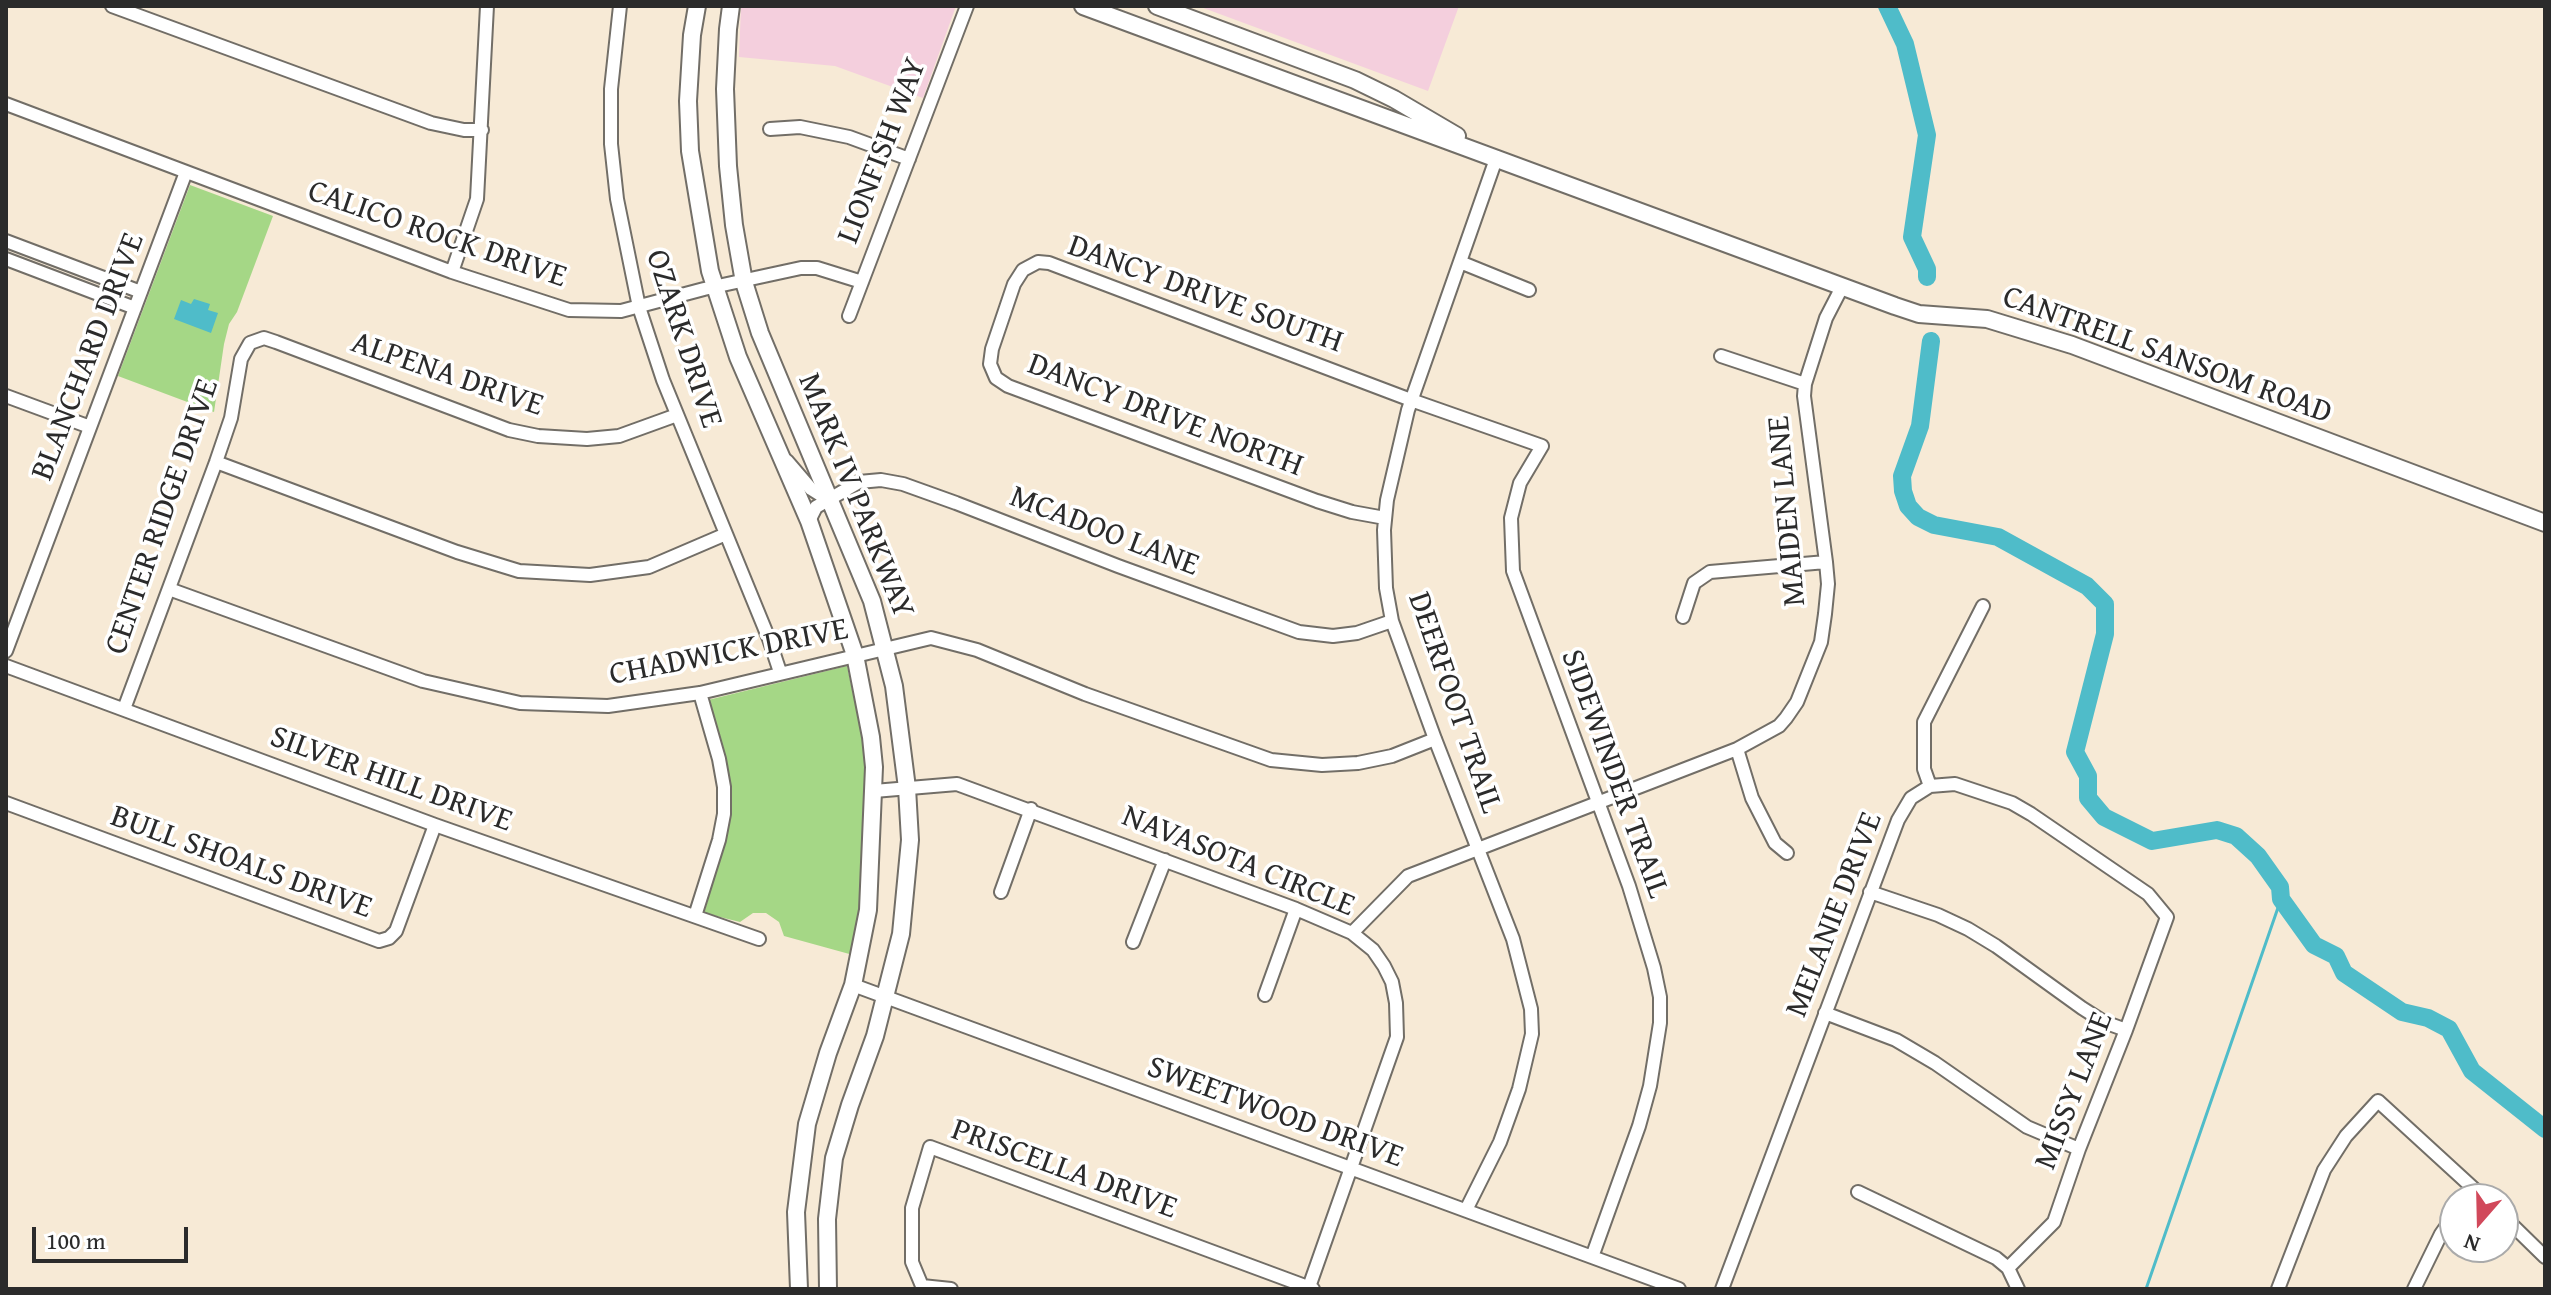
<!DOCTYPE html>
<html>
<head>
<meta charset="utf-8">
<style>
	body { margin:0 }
	#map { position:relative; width:2551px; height:1295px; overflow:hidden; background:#f7ead6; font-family:"Gentium Book Plus",serif }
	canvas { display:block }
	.frame { position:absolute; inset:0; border:8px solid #2b2b2b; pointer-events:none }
	.north { position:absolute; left:2439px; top:1183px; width:80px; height:80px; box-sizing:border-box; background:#fff; border:2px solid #aaa; border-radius:50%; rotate:200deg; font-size:22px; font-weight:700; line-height:32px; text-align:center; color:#2b2b2b }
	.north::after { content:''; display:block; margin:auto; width:28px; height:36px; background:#d1495b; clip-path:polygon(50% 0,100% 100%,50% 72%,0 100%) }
	.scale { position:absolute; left:32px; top:1227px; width:156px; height:36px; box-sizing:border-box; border:4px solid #2b2b2b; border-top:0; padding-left:10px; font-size:24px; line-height:28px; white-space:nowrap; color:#2b2b2b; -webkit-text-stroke:6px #fff; paint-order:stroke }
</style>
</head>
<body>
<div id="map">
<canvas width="2551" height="1295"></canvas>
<div class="frame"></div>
<div class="north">N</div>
<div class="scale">100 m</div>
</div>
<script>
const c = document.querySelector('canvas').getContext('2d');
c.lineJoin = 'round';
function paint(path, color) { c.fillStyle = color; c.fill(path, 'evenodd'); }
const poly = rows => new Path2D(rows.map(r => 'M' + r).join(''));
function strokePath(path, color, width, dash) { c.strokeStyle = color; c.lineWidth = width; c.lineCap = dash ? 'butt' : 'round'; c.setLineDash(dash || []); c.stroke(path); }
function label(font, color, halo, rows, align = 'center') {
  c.font = font + ' "Gentium Book Plus",serif'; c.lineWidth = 7; c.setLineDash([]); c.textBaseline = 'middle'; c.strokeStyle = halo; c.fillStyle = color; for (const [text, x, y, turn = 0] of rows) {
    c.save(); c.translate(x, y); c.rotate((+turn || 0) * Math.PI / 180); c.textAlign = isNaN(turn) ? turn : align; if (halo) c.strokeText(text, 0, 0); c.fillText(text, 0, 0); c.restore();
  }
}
const built = poly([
	[741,6,956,6,923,98,835,66,739,57],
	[1198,6,1459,6,1428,91]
]);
const green = poly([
	[190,185,273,216,237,312,229,324,224,344,214,412,118,376],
	[847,666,863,741,867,811,863,892,853,955,784,936,779,922,766,913,753,913,740,922,704,913,724,846,732,794,708,700]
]);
const water = poly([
	[194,299,210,304,208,310,218,313,211,333,174,319,181,300,191,304]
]);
const stream = poly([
	[2146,1289,2281,899]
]);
const river = poly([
	[1887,6,1905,44,1927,135,1912,237,1927,269,1927,277],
	[1931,341,1920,426,1902,476,1903,491,1908,506,1918,517,1934,525,1998,537,2087,586,2105,604,2105,634,2075,752,2088,776,2088,798,2104,817,2152,841,2217,830,2236,836,2258,856,2280,887,2281,899,2314,945,2336,956,2344,973,2402,1012,2428,1018,2449,1029,2472,1071,2545,1129]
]);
const minor = poly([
	[112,6,431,123,464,130,482,130],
	[620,6,611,89,611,144,617,199,639,307,663,380,769,639,780,672],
	[6,104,452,272,569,310,621,311,704,289,801,268,817,268,862,282],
	[770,129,800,127,849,137,909,159],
	[6,241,141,292],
	[6,259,135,308],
	[1460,262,1529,290],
	[452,272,477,199,487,6],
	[849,316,967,6],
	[1721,356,1805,384],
	[6,396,90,427],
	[787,461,811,489,830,501],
	[216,462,457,552,519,571,590,575,649,567,726,534],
	[1385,518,1352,512,1317,501,1008,386,996,378,990,364,992,349,1014,284,1023,270,1038,262,1049,263,1411,400,1542,446,1520,483,1511,518,1513,571,1629,886,1654,968,1660,997,1660,1023,1650,1086,1639,1126,1592,1257],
	[809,521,816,507,859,482,881,480,903,484,956,503,1118,566,1299,632,1333,636,1357,633,1392,621],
	[169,589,423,681,520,703,608,706,700,693,931,638,977,650,1085,694,1271,760,1322,765,1358,763,1392,756,1435,739],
	[1683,617,1694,583,1710,572,1826,562],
	[6,651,186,172],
	[6,666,435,825,759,939],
	[124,709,216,462,231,418,241,359,250,343,264,338,276,342,509,430,538,436,587,439,619,436,677,415],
	[1737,749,1752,798,1775,843,1787,853],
	[1930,786,1924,769,1924,722,1983,606],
	[874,791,957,784,1296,909,1352,933,1373,950,1384,966,1392,982,1396,1003,1397,1037,1309,1287],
	[6,803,379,941,389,938,396,931,435,825],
	[1001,892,1031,809],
	[1870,892,1938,915,1968,929,1996,946,2082,1008,2104,1022,2126,1030],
	[695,916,719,840,724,814,724,787,719,759,700,693],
	[1352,933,1408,876,1737,749,1779,726,1786,718,1797,702,1821,642,1825,614,1828,584,1826,562,1804,396,1805,384,1826,318,1842,287],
	[1133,942,1165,860],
	[853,985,1679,1289],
	[1265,995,1296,909],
	[1825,1013,1896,1040,1935,1063,2027,1127,2079,1149],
	[1858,1192,1996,1258,2008,1268,2018,1289],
	[1466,1210,1500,1142,1519,1089,1532,1034,1531,1009,1513,939,1435,739,1392,621,1386,588,1384,530,1387,500,1408,410,1496,159],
	[2503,1216,2545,1257],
	[951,1289,922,1286,912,1262,912,1208,930,1147,1313,1289],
	[1722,1289,1898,820,1911,798,1930,786,1955,784,2012,803,2031,814,2148,894,2167,917,2126,1030,2079,1149,2054,1222,2008,1268],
	[2278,1289,2324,1170,2346,1136,2378,1101,2485,1199],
	[2414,1289,2441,1234,2455,1214]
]);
const major = poly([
	[697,6,692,35,688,101,690,151,710,271,738,357,809,521,855,655,871,737,874,767,868,910,853,985,828,1053,807,1124,796,1212,799,1289],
	[731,6,728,29,725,89,728,166,734,225,744,282,760,333,872,601,894,686,907,788,910,840,901,934,875,1036,850,1105,834,1158,827,1219,828,1289],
	[1083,6,1895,306,1919,314,1987,319,2072,345,2545,523],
	[1157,6,1355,80,1394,99,1457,136]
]);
const streetNames = [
	["LIONFISH WAY",883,151,-69],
	["CALICO ROCK DRIVE",437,235,19],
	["DANCY DRIVE SOUTH",1205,295,20],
	["OZARK DRIVE",683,339,72],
	["CANTRELL SANSOM ROAD",2167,356,20],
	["BLANCHARD DRIVE",89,357,-69],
	["ALPENA DRIVE",447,375,19],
	["DANCY DRIVE NORTH",1165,416,21],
	["MARK IV PARKWAY",855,496,68],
	["MAIDEN LANE",1788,511,-95],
	["CENTER RIDGE DRIVE",163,517,-71],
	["MCADOO LANE",1104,532,21],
	["CHADWICK DRIVE",729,653,-11],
	["DEERFOOT TRAIL",1454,703,71],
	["SIDEWINDER TRAIL",1614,774,70],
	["SILVER HILL DRIVE",391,780,20],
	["NAVASOTA CIRCLE",1238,862,22],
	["BULL SHOALS DRIVE",241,863,20],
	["MELANIE DRIVE",1835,915,-69],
	["MISSY LANE",2075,1091,-69],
	["SWEETWOOD DRIVE",1275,1113,20],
	["PRISCELLA DRIVE",1064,1170,20]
];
paint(built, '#f4cfdd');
paint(green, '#a5d786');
paint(water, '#4fbcc9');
strokePath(stream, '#4fbcc9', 3);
strokePath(river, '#4fbcc9', 18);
strokePath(minor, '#726e67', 16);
strokePath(major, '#726e67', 20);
strokePath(minor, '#fff', 12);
strokePath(major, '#fff', 16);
label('32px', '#2b2b2b', '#fff', streetNames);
</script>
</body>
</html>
